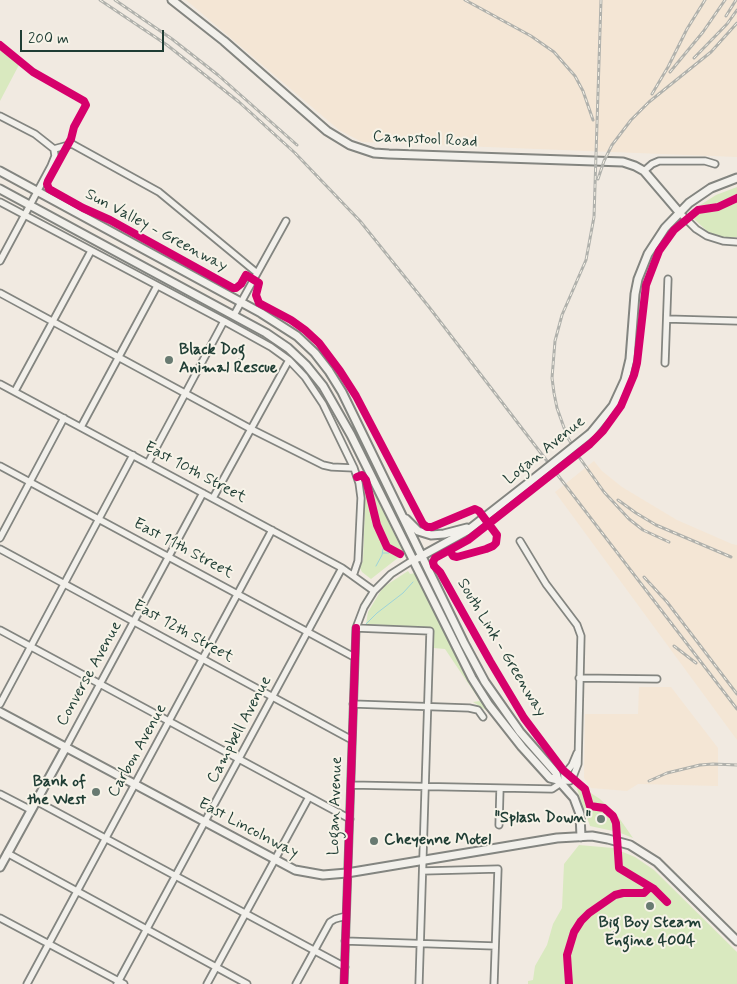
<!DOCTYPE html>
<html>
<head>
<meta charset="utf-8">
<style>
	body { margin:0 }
	#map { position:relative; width:737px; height:984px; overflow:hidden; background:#f1eae1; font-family:Mynerve,sans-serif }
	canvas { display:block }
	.scale { position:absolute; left:20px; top:30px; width:144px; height:22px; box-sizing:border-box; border:2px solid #1f3d34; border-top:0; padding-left:6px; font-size:15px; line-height:18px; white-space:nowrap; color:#1f3d34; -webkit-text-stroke:4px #f7f3e8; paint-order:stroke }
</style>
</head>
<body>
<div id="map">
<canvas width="737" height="984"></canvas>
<div class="scale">200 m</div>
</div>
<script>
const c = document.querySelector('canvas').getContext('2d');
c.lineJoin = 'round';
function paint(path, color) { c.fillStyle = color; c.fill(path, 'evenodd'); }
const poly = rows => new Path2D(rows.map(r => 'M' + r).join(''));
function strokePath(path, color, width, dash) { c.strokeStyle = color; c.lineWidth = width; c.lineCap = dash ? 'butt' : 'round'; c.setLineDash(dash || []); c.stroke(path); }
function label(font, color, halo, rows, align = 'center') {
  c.font = font + ' Mynerve,sans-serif'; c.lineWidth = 4; c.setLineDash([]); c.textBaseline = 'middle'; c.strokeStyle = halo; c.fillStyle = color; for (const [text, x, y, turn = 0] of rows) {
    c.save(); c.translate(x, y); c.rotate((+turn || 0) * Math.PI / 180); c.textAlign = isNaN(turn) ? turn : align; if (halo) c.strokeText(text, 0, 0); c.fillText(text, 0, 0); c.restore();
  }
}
const built = poly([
	[186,0,737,0,737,157,362,142,339,130],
	[594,461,602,471,622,487,677,520,732,544,737,545,737,740,555,492],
	[639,687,671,687,718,748,718,786,638,784,627,791,591,788,584,778,585,714,638,714]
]);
const green = poly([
	[0,41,21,61,0,101],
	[737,187,737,237,721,238,707,231,693,218,694,209,716,195],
	[360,478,363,478,366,482,369,482,403,552,398,551,399,557,371,579,362,572,360,568,363,560,365,507,364,496],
	[408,571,410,574,416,573,473,686,492,714,473,702,480,701,445,649,434,648,434,635,431,629,426,627,366,624,368,612,380,592,385,586],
	[575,783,600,799,617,815,633,838,618,832,590,826],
	[579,845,613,848,635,857,654,870,737,952,737,984,528,984,528,981,533,980,535,966,547,945,553,924,562,908,564,864]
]);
const stream = poly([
	[383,553,389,553],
	[376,566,382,555,383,549],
	[364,626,377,613,403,593,413,582]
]);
const minor = poly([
	[0,116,35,134,54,149],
	[54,149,72,144,159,192,257,273],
	[644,171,652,164,659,161,705,161,715,164],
	[0,202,224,321,271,347,289,360,305,377,323,404,354,468,359,483,361,498,358,561,353,576],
	[679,212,696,229,707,236,723,241,737,242],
	[0,261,51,166,55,156,54,149],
	[0,293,251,429,323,465,332,467,354,468],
	[234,315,286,221],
	[667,319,737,321],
	[665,363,668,279],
	[0,384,342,568,374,591],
	[15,391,91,251],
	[81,427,157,286],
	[148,463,224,321],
	[0,466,354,657],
	[213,498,289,360],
	[0,538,64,418],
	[520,541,546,584,577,625,581,636,578,764,573,777,570,781,564,781],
	[0,549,352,740],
	[356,628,430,631,419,984],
	[0,630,350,819],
	[579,678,657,679],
	[0,704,133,455],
	[353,704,469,708,478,710,483,717],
	[66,747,203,493],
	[351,785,552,789,564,781,564,775,572,765,577,753],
	[0,794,31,810],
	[36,801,345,967],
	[499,825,500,788],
	[7,853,247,984],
	[423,871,498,869,494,984],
	[0,918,124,984],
	[345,941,495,946],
	[27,984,272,530],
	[117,984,342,568],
	[207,984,309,797],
	[296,984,330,922,335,919,346,916],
	[344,984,356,628,364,607,374,591,391,574,413,560]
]);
const major = poly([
	[172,0,224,41,327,131,350,145,374,153,389,154,623,162,635,166,644,171,679,212],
	[0,171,261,313,297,336,315,353,329,371,342,392,464,643,485,682,520,732,556,773,558,780],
	[0,189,266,333,288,348,306,365,323,386,351,435,472,678,489,705,522,747,550,778,558,780,574,798,580,814,581,837],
	[591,433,613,406,625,380,630,359,635,294,638,279,648,254,665,228,689,203,711,188,737,178],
	[406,519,418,531,431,535,444,534,467,528],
	[418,558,467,531,531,481],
	[0,712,295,870,323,875,347,873,557,838,592,836,608,839,630,845,657,862,737,941],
	[0,867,66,747]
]);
const rail = poly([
	[100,0,167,45,239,102,295,153,360,221,429,307,737,709],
	[115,0,172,39,218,75,297,145],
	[465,0,531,36,554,52,575,76,583,91,593,120],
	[601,0,594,217,586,260,562,315,555,341,552,378,554,393,557,408,567,436,579,457,604,492,629,519,643,530,669,542],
	[726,16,736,0],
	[694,58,727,24,737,10],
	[670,72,703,32,725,0],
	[652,94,668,67,687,29,705,0],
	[598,179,604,161,612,145,631,120,649,102,711,52,737,23],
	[618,500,636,513,656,525,731,557],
	[644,577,667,602,737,694],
	[674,646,696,663],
	[649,781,667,773,700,765,713,764,737,765]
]);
const majorBridge = poly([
	[531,481,591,433]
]);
const cycleway = poly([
	[0,45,33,72,84,101,86,105,74,127,71,139,48,181,47,184,49,189,83,208,110,220,233,288,236,288,241,284,246,275,259,283,256,295,259,303,291,320,305,330,319,343,340,371,356,396,423,524,427,527,432,527,475,509,479,511,497,535,496,543,493,546,486,549,457,557,453,556,450,551],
	[357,477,362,475,366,480,377,525,387,547,400,554],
	[667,902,654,889,619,868,616,823,613,816,604,808,590,806,585,789,563,770,524,718,490,661,440,572,434,566,433,562,435,558,468,540,590,444,603,431,621,406,634,375,637,363,646,285,659,251,674,230,698,210,718,207,737,198],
	[344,984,356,628],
	[569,984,567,955,574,932,581,921,589,913,615,895,623,893,644,893,650,887]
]);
const markers = [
	[169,360,5,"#687a71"],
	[96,792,5,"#687a71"],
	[601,819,5,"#687a71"],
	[374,841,5,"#687a71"],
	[650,906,5,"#687a71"]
];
const streetNames = [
	["Campstool Road",425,140,3],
	["Sun Valley - Greenway",156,231,28],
	["Logan Avenue",545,451,-39],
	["East 10th Street",195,473,28],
	["East 11th Street",183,549,28],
	["East 12th Street",183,632,29],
	["South Link - Greenway",501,648,59],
	["Converse Avenue",90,674,-61],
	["Campbell Avenue",240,730,-62],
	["Carbon Avenue",138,751,-61],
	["Logan Avenue",336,806,-88],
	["East Lincolnway",248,829,28]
];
const poiNames = [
	["Black Dog",179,351],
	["Animal Rescue",179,369],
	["Bank of",86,783,"right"],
	["the West",86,801,"right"],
	["\"Splash Down\"",591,819,"right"],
	["Cheyenne Motel",384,841],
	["Big Boy Steam",650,924,"center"],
	["Engine 4004",650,942,"center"]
];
paint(built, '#f4e6d5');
paint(green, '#d9e9bf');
strokePath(stream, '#9dd3d8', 1);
strokePath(minor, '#838580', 9);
strokePath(major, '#838580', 11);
strokePath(minor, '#f2f0eb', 5.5);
strokePath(major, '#f2f0eb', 7);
strokePath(rail, '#b0b1ac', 3);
strokePath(rail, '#f7f3e8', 1, [4]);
strokePath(majorBridge, '#838580', 11, []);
strokePath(majorBridge, '#f2f0eb', 7);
strokePath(cycleway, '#d6006c', 8);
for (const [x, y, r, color] of markers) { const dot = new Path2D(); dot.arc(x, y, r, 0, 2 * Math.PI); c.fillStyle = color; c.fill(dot); strokePath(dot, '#f7f3e8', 2); }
label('16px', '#1f3d34', '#f7f3e8', streetNames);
label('bold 16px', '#1f3d34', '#f7f3e8', poiNames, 'left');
</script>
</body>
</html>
